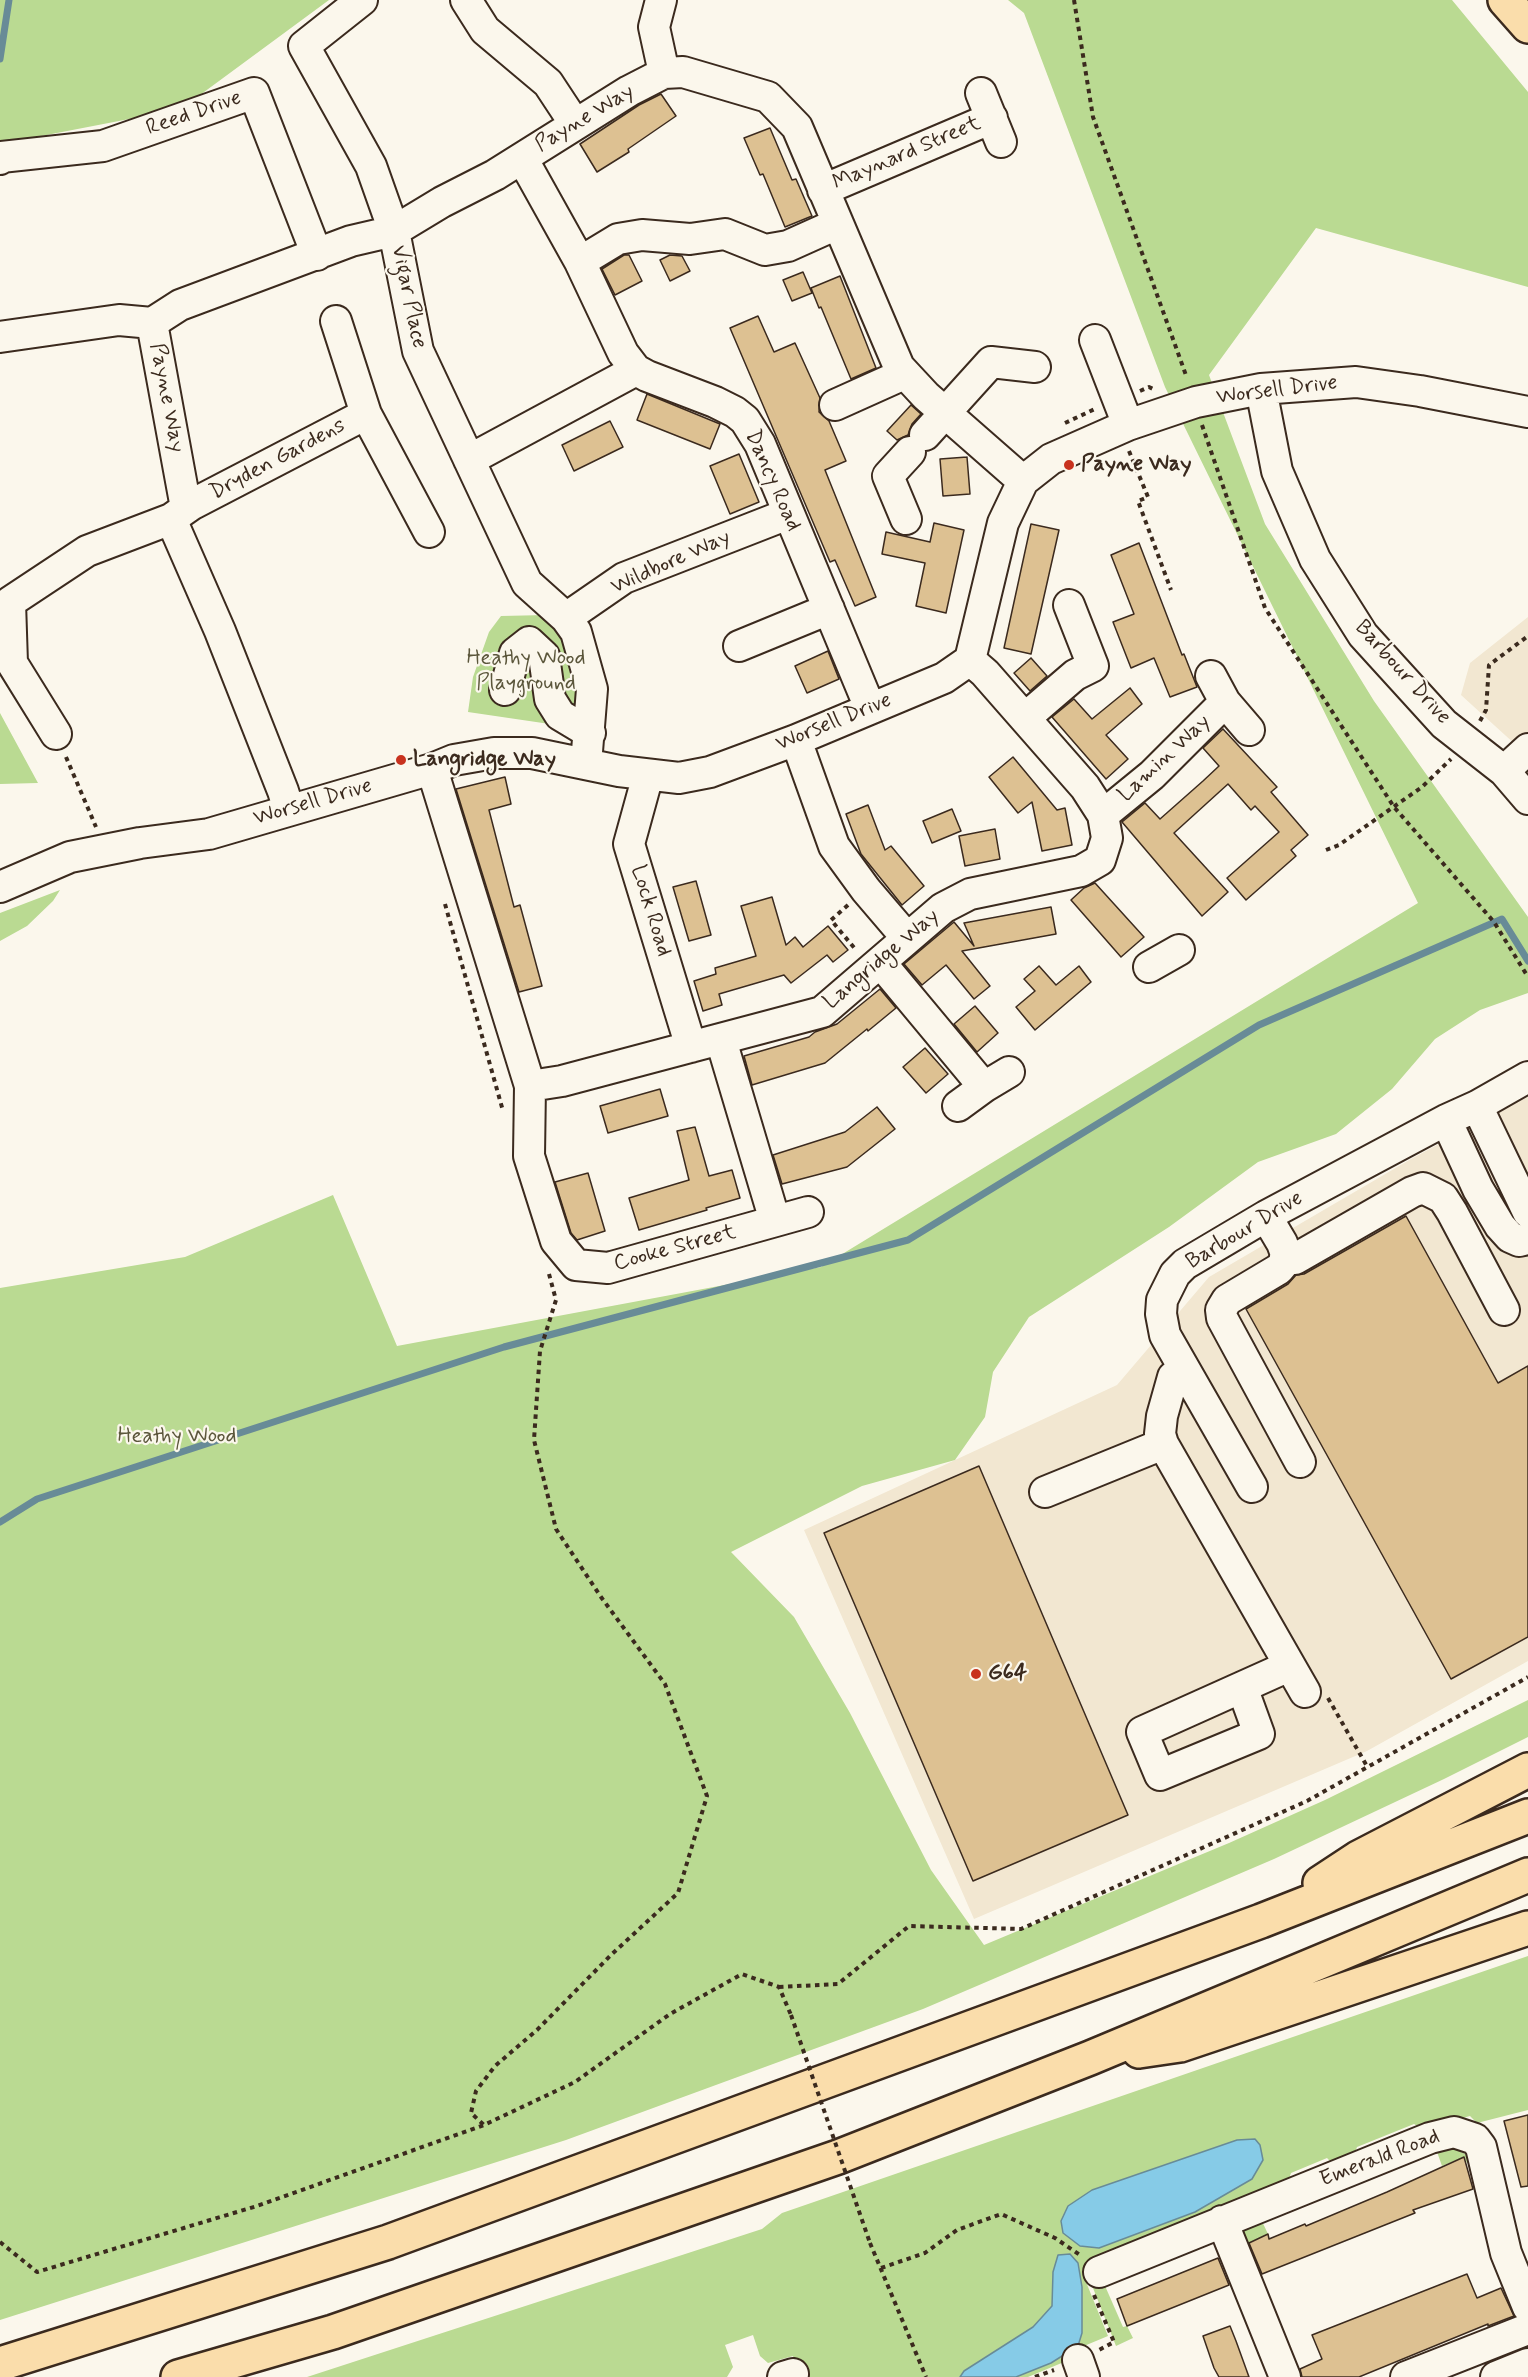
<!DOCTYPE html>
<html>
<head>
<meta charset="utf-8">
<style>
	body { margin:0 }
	canvas { display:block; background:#fbf7ec }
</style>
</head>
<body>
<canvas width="1528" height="2377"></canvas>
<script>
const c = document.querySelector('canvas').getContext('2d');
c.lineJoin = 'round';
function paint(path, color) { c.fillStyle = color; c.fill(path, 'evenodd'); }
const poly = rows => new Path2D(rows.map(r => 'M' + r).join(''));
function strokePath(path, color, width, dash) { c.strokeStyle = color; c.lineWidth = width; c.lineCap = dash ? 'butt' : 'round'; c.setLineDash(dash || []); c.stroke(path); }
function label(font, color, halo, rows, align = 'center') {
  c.font = font + ' Mynerve,sans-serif'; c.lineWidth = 4.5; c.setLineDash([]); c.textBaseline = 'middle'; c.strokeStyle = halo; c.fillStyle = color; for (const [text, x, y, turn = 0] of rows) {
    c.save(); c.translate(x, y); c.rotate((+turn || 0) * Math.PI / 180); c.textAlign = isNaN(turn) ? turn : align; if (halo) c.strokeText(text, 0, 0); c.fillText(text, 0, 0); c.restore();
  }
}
const built = poly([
	[1528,617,1528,756,1461,695,1470,663],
	[1528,1096,1528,1661,1367,1751,974,1919,804,1530,1117,1385,1209,1277,1411,1159]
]);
const green = poly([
	[0,0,329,0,181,109,0,144],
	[1008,0,1452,0,1528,92,1528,287,1316,228,1209,375,1265,524,1374,701,1528,917,1528,993,1480,1010,1435,1039,1392,1089,1336,1134,1258,1162,1169,1227,1029,1317,993,1372,985,1417,955,1460,862,1486,731,1552,794,1617,850,1713,931,1870,984,1945,1229,1843,1325,1800,1528,1700,1528,1737,1444,1779,1274,1859,923,2009,566,2140,0,2320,0,1288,185,1257,333,1195,397,1346,821,1267,1418,903,1165,387,1024,13],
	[546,615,568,644,580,682,583,724,570,727,468,712,473,677,489,632,501,616],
	[0,713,38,783,0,784],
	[60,890,53,901,27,926,0,941,0,913],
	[1528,1956,1528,2110,1477,2123,1470,2116,1423,2129,1414,2124,1357,2147,1353,2158,1334,2165,1327,2158,1291,2173,1287,2184,1084,2277,1108,2336,1084,2346,1076,2357,1028,2377,1016,2377,1051,2363,1082,2334,1082,2287,1078,2263,1053,2272,1052,2306,1033,2327,964,2371,960,2377,799,2377,793,2356,768,2363,760,2356,753,2335,725,2345,733,2367,727,2377,307,2377,762,2229,782,2213],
	[1446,2145,1465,2154,1474,2161,1467,2163,1464,2157,1442,2166,1436,2149],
	[1259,2215,1268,2234,1246,2244,1239,2229],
	[1102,2279,1123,2327,1127,2326,1133,2338,1116,2346,1091,2283]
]);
const water = poly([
	[1255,2139,1260,2145,1263,2160,1252,2179,1195,2212,1099,2248,1080,2246,1063,2233,1061,2221,1068,2206,1092,2190,1237,2140,1255,2139],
	[1070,2254,1078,2263,1082,2287,1082,2333,1078,2346,1051,2363,1016,2377,960,2377,964,2371,1033,2327,1052,2306,1053,2272,1058,2255,1070,2254]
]);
const stream = poly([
	[0,59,9,0],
	[0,1522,37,1499,504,1347,908,1240,1259,1025,1502,919,1528,961]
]);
const building = poly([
	[661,94,676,116,628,149,629,152,597,172,580,144,639,105,661,94],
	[770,128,792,180,796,179,812,216,785,227,763,174,760,175,744,138,770,128],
	[624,255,629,255,642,281,615,295,602,269,624,255],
	[670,255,682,256,690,271,670,281,660,260,670,255],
	[803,272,812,293,792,301,783,280,803,272],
	[840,276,876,368,851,379,821,307,819,308,811,288,840,276],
	[758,316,774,352,795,343,820,398,819,412,829,421,846,461,825,470,876,597,855,606,835,560,830,562,730,328,758,316],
	[647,394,720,424,710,449,637,420,647,394],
	[911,405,921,414,912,424,908,435,897,440,887,431,911,405],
	[610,421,623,447,574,471,562,445,610,421],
	[739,454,759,502,730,514,710,466,739,454],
	[967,457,970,494,943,496,940,459,967,457],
	[934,523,964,530,946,613,916,606,925,563,882,554,886,532,930,542,934,523],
	[1031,524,1059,530,1031,654,1004,648,1031,524],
	[1139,543,1182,655,1184,654,1197,687,1170,697,1154,658,1131,668,1113,622,1134,614,1111,555,1139,543],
	[828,651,839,679,807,693,795,666,828,651],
	[1031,658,1047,676,1030,691,1014,673,1031,658],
	[1130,688,1142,704,1106,735,1128,759,1106,779,1052,717,1074,699,1092,719,1130,688],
	[1223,729,1277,787,1271,792,1308,835,1291,850,1296,856,1246,900,1227,878,1279,832,1255,806,1251,810,1228,784,1174,833,1228,892,1202,916,1122,822,1145,803,1160,819,1203,781,1219,766,1203,748,1223,729],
	[1013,757,1057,810,1065,808,1072,845,1042,851,1032,802,1018,813,989,777,1013,757],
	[505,777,511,804,489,810,514,907,520,905,542,986,519,992,456,789,505,777],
	[868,805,885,850,891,846,924,886,902,905,861,854,846,814,868,805],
	[952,809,961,831,932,843,923,821,952,809],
	[995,829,1000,859,965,866,959,836,995,829],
	[696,881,711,935,689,941,673,887,696,881],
	[1095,883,1144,937,1121,957,1071,900,1084,888,1095,883],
	[772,897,786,945,795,937,803,947,828,926,848,950,833,962,827,955,791,983,784,975,719,994,722,1005,703,1011,694,981,716,974,715,968,756,956,741,906,772,897],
	[1051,907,1056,934,962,951,990,986,974,999,946,965,922,985,904,964,954,922,974,946,964,923,1051,907],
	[1039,966,1056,985,1079,966,1091,982,1035,1030,1016,1007,1035,991,1024,979,1039,966],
	[880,989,896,1008,868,1031,867,1029,825,1063,752,1085,744,1056,809,1037,815,1032,837,1024,880,989],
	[975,1006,998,1033,977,1052,954,1024,975,1006],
	[925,1048,948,1074,926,1093,903,1067,925,1048],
	[660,1089,668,1116,608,1133,600,1106,660,1089],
	[877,1107,895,1129,847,1167,782,1184,773,1155,845,1132,877,1107],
	[695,1127,709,1176,732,1170,740,1198,706,1208,707,1210,639,1230,629,1198,689,1180,677,1131,695,1127],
	[588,1173,605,1231,577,1240,571,1233,555,1182,588,1173],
	[1406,1216,1498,1383,1528,1366,1528,1637,1451,1679,1246,1309,1288,1284,1296,1275,1304,1274,1406,1216],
	[979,1466,1128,1815,973,1881,824,1533,979,1466],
	[1528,2115,1528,2186,1521,2187,1504,2121,1528,2115],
	[1464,2157,1473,2189,1413,2210,1415,2213,1262,2274,1249,2243,1268,2234,1269,2239,1305,2224,1306,2226,1387,2192,1464,2157],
	[1218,2258,1229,2285,1127,2326,1117,2299,1218,2258],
	[1467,2274,1477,2298,1501,2288,1514,2316,1488,2326,1488,2324,1359,2377,1302,2377,1300,2369,1322,2359,1312,2335,1467,2274],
	[1230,2326,1236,2341,1249,2377,1219,2377,1214,2368,1203,2336,1230,2326]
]);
const path = poly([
	[1074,0,1093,117,1187,378],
	[1140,391,1149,387,1155,390],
	[1065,423,1097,408],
	[1202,425,1265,608,1394,807,1494,922,1528,977],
	[1129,451,1148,497,1138,501,1171,590],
	[1480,721,1486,710,1489,665,1528,636],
	[66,757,96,827],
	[1326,850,1339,845,1422,787,1451,759],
	[445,904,503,1111],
	[848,905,831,920,856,950],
	[549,1274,556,1300,540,1351,534,1440,556,1529,601,1597,665,1684,707,1796,678,1893,611,1955,537,2030,495,2066,476,2091,471,2113,484,2125,575,2082,670,2014,742,1974,779,1987,791,2015],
	[1328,1698,1368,1768],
	[779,1987,838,1984,909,1926,1021,1929,1307,1801,1528,1677],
	[0,2242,37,2272,257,2206,484,2125],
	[870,2243,926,2377],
	[881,2268,925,2253,957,2230,1001,2214,1055,2238,1080,2255],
	[1094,2295,1114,2342,1099,2350],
	[1035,2377,1054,2370]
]);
const minor = poly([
	[362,0,304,46,371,166,394,231,418,351,527,583,566,618,576,632,592,689,586,764],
	[466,0,485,30,548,83,575,124],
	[661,0,654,27,664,73],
	[981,93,1001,142],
	[522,158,580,262,623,353,636,370,647,376,715,402,735,412,745,420,760,444,870,708],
	[0,159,1,157,103,146,254,93,317,255],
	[823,190,992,118],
	[580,262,618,239,642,235,690,239,725,234,765,250,788,246,837,224],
	[336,321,366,414,429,532],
	[0,337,119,320,152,323],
	[1095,340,1128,425],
	[1261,389,1277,471,1315,559,1363,635,1444,724,1504,771,1528,799],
	[835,405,904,374],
	[925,435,991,362,1035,367],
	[469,460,636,370],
	[186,508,152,323,180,305,351,241,394,231,442,202,495,175,629,91,664,73,683,72,768,97,797,127,899,367,926,396,1023,481],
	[171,519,220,631,283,791,289,810],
	[906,519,888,476,910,452],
	[566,618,624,578,788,514],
	[739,646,829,609],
	[1211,676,1225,702,1249,730],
	[505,690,515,653,529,642,544,656,550,699,560,715,590,733],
	[1025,718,1075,675,1093,666,1069,605],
	[56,734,12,663,10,602,87,551,171,519,191,505,366,414],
	[796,740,834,846,866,890,907,938],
	[432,769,530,1086,529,1156,556,1241,576,1265,608,1268,808,1212],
	[1504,771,1528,749],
	[648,775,629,844,691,1047],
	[1103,815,1152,775,1225,702],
	[0,887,70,857,140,843,209,834,432,769,454,760,494,753,532,753,619,771,679,778,710,772,796,740,944,678,970,660,1003,523,1023,481,1051,459,1128,425,1196,402,1261,389,1356,382,1420,391,1528,412],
	[880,962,984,1087],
	[1149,967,1179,950],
	[721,1040,775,1221],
	[530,1086,562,1081,822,1012,943,908,970,894,1081,871,1100,860,1107,838,1103,815,1085,787,985,673,970,660],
	[958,1106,984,1087,1009,1072],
	[1477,1106,1528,1212],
	[1446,1120,1478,1189,1500,1226,1510,1237,1519,1241,1528,1239],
	[1266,1216,1282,1243,1286,1254,1284,1263,1279,1269,1227,1300,1221,1310,1222,1318,1300,1462],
	[1285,1257,1295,1259,1412,1192,1423,1188,1443,1198,1452,1212,1504,1310],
	[1184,1369,1173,1377,1162,1416,1160,1434,1163,1444,1305,1692],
	[1252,1487,1165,1335,1161,1314,1162,1300,1175,1274,1185,1264,1266,1216,1446,1120,1477,1106,1528,1077],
	[1045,1492,1163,1444],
	[1242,1687,1259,1734,1160,1775,1142,1732,1289,1666],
	[1222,2221,1285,2377],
	[1099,2272,1430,2138,1454,2132,1475,2139,1481,2147,1506,2253,1528,2307],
	[1078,2360,1084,2377],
	[783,2377,793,2374],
	[1406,2377,1528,2329],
	[1496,2377,1528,2364]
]);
const highway = poly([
	[1505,0,1528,26],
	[1320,1883,1358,1858,1528,1770],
	[1139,2051,1180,2045,1528,1928],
	[0,2364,388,2242,1261,1921,1528,1816],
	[178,2377,333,2332,838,2157,1090,2058,1528,1875]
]);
const pathBridge = poly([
	[791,2015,870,2243]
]);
const markers = [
	[1069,465,6,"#c8321e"],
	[401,760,6,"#c8321e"],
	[976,1674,6,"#c8321e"]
];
const streetNames = [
	["Reed Drive",194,114,-19],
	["Payne Way",585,119,-31],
	["Maynard Street",907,154,-23],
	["Vigar Place",408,297,78],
	["Worsell Drive",1277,391,-7],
	["Payne Way",166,398,79],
	["Dryden Gardens",278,460,-28],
	["Dancy Road",772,481,66],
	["Wildbore Way",671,563,-24],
	["Barbour Drive",1402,673,48],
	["Worsell Drive",834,723,-22],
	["Lamin Way",1165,759,-43],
	["Worsell Drive",313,803,-16],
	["Lock Road",650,911,73],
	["Langridge Way",882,960,-40],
	["Barbour Drive",1245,1231,-31],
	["Cooke Street",675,1249,-15],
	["Emerald Road",1380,2159,-21]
];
const poiNames = [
	["Payne Way",1081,465],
	["Langridge Way",413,760],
	["G64",988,1674]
];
const parkNames = [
	["Heathy Wood",526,659],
	["Playground",526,684],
	["Heathy Wood",177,1437]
];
paint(built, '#f2e7d1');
paint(green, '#bada92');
paint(water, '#86cbe7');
strokePath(water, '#688b97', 1.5);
strokePath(stream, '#688b97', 7);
paint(building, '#ddc192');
strokePath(building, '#3b2a1e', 1.5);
strokePath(minor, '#3b2a1e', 34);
strokePath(highway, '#3b2a1e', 38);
strokePath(path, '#3b2a1e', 4, [4.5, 4.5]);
strokePath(minor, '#fbf7ec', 30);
strokePath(highway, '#faddab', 33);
strokePath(pathBridge, '#3b2a1e', 4, [4.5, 4.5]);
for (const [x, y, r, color] of markers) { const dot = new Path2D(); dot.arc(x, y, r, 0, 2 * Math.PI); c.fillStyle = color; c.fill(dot); strokePath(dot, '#fbf7ec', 2); }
label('22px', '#3b2a1e', '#fbf7ec', streetNames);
label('bold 22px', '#3b2a1e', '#fbf7ec', poiNames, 'left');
label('22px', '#5b563b', '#fbf7ec', parkNames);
</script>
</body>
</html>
